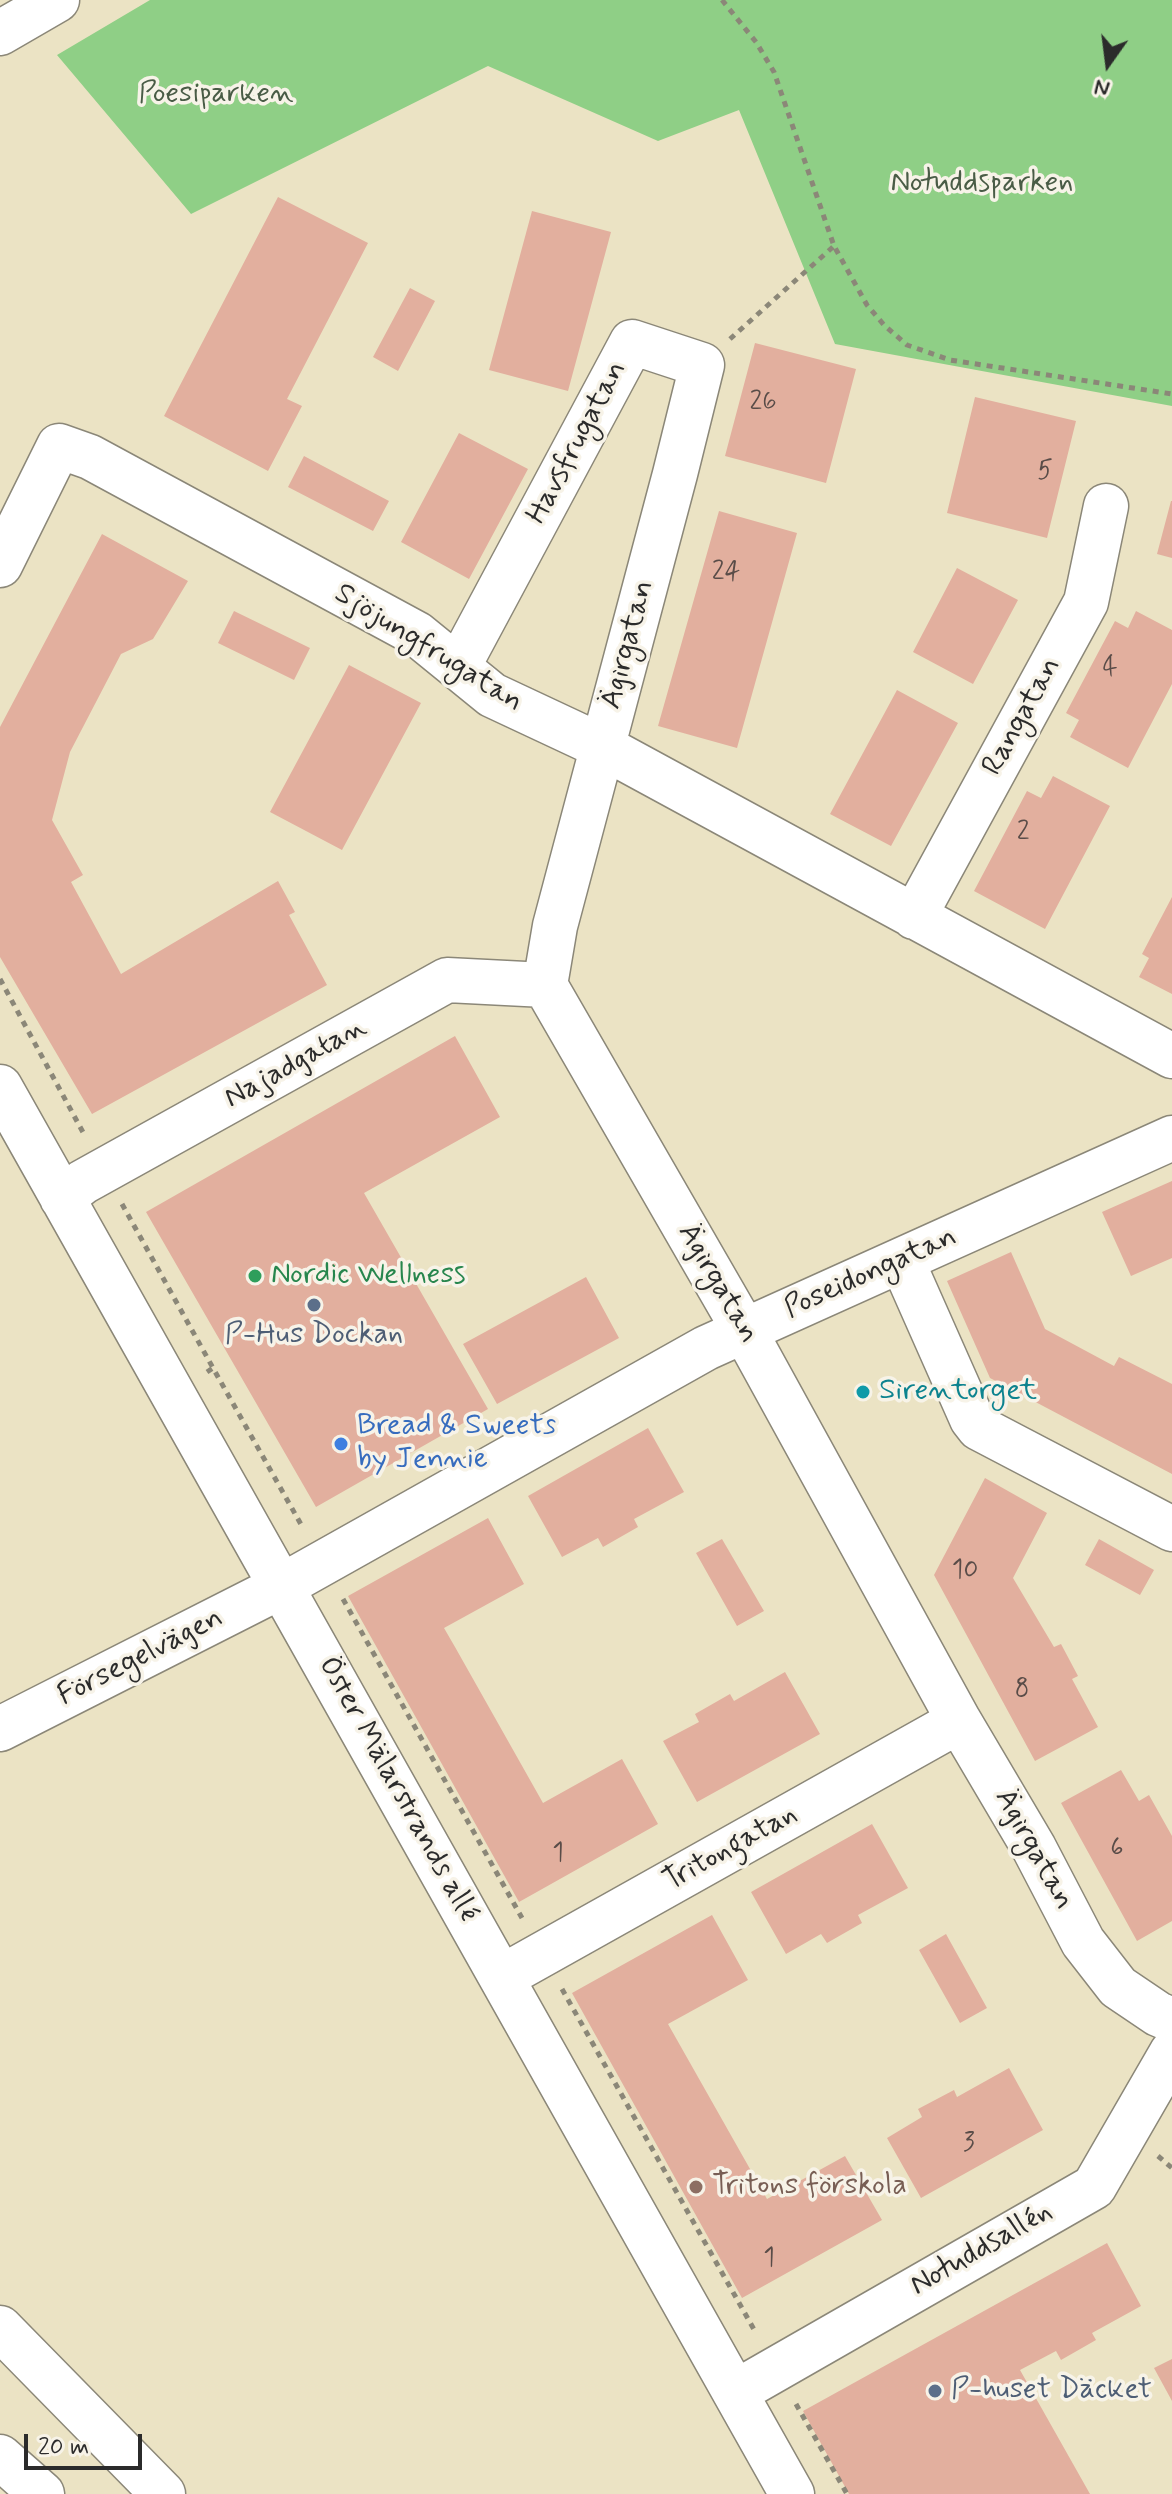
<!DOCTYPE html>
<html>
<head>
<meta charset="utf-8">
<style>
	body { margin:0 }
	#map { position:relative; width:1172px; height:2494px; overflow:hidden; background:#ebe3c4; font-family:Mynerve,sans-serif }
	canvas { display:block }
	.north { position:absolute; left:1068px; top:24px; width:80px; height:80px; -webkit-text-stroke:6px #f7f3e8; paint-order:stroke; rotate:194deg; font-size:22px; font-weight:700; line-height:32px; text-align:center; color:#2b2b2b }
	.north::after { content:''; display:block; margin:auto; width:28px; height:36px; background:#2b2b2b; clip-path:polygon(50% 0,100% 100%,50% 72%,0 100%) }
	.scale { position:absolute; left:24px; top:2434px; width:118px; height:36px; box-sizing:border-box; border:4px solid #2b2b2b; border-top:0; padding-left:10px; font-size:24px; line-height:28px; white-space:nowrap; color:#2b2b2b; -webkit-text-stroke:6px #f7f3e8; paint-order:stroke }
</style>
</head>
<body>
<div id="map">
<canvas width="1172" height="2494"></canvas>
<div class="north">N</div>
<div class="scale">20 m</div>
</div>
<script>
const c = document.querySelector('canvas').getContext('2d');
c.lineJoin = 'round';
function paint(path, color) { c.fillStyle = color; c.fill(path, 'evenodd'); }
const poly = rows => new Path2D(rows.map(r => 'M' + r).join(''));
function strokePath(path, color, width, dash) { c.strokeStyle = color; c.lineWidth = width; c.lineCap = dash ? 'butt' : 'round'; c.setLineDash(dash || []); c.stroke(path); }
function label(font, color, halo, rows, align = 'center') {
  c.font = font + ' Mynerve,sans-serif'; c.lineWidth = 7; c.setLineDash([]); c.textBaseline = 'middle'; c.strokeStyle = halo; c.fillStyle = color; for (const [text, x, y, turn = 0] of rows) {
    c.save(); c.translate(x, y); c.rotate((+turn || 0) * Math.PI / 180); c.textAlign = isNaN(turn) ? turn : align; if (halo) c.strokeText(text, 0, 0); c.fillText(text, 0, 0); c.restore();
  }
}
const green = poly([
	[150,0,1172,0,1172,406,835,344,739,110,658,141,488,66,191,214,57,55]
]);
const building = poly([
	[278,197,368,243,287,399,302,406,268,471,164,416],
	[532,211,611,232,568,391,489,370],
	[410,288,435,301,398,371,373,357],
	[755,343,856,369,826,483,725,456],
	[975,397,1076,421,1047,538,947,513],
	[459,433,528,469,469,579,401,542],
	[304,456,389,501,373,531,288,487],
	[1171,501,1172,501,1172,558,1157,554],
	[719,511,797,533,737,748,658,726],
	[102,534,188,581,153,639,121,654,70,752,52,820,83,875,71,882,121,974,278,881,295,912,289,915,327,985,92,1114,0,957,0,727],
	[957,568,1018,600,973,684,913,652],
	[234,611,310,648,294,680,218,643],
	[1136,611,1172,630,1172,684,1128,768,1070,737,1079,720,1066,713,1115,621,1128,628],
	[349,665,421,703,342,850,270,812],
	[897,690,958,723,891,846,830,814],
	[1053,776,1110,806,1045,929,974,891,1027,791,1041,798],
	[1172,897,1172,994,1139,977,1149,958,1142,954],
	[455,1036,500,1117,364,1193,488,1409,316,1507,146,1212],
	[1172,1181,1172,1258,1131,1276,1102,1212],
	[1011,1252,1045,1329,1114,1366,1119,1357,1172,1384,1172,1474,990,1378,947,1281],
	[586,1277,619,1338,497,1404,463,1344],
	[648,1428,684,1492,634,1519,638,1527,603,1547,598,1538,562,1557,528,1496],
	[985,1478,1047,1513,1013,1578,1054,1647,1061,1644,1078,1676,1072,1679,1098,1727,1035,1761,934,1575],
	[488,1518,524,1584,444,1628,455,1647,543,1803,622,1759,658,1824,519,1902,348,1596],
	[722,1539,764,1611,737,1626,696,1553],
	[1099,1539,1154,1570,1140,1595,1085,1565],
	[785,1672,820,1734,697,1802,663,1741,699,1722,695,1714,730,1694,734,1701],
	[1121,1770,1139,1801,1149,1795,1172,1836,1172,1921,1137,1941,1061,1803],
	[872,1824,908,1888,858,1915,862,1923,827,1943,821,1934,786,1954,751,1892],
	[712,1915,748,1980,668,2024,767,2199,845,2156,882,2220,742,2298,572,1993],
	[946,1934,987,2008,960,2023,919,1950],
	[1009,2068,1043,2130,921,2198,887,2138,922,2117,918,2109,954,2090,957,2097],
	[1107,2243,1141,2306,1092,2333,1096,2340,1061,2360,1056,2351,1020,2370,1090,2494,849,2494,803,2411],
	[1172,2359,1172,2401,1154,2368]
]);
const path = poly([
	[722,0,756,42,774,72,834,246,867,305,884,325,907,345,950,360,1172,394],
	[730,339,834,246],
	[0,979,85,1136],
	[122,1204,213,1368],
	[207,1372,213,1368,303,1528],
	[343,1599,522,1918],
	[562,1989,756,2333],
	[1158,2156,1172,2168],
	[796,2404,847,2494]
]);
const minor = poly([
	[0,33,57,0],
	[0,565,59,446,90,457,417,634,492,695,603,747,1172,1056],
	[459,665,632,342,702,365,675,474,555,926,545,985,744,1330,959,1721,1034,1848,1083,1942,1118,1987,1158,2014,1172,2020],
	[914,917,1086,602,1106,506],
	[0,1087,792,2494],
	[62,1198,83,1182,447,980,545,985],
	[902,1261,972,1419,979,1428,1172,1529],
	[0,1729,282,1586,706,1348,1172,1138],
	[502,1977,959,1721],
	[0,2328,163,2494],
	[736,2392,1094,2187,1172,2052]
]);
const secondary = poly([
	[0,2457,42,2494]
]);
const markers = [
	[255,1276,8,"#2e9e5b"],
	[314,1305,8,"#5c6f8a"],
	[863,1392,8,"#0f9aa8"],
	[341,1444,8,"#3f7fe0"],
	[696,2187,8,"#8d6e63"],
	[935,2391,8,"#5c6f8a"]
];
const numberNames = [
	["26",763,404],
	["5",1045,473],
	["24",726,574],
	["4",1110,670],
	["2",1023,834],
	["10",965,1572],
	["8",1022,1691],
	["6",1117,1850],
	["1",558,1855],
	["3",969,2145],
	["1",769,2260]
];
const parkNames = [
	["Poesiparken",216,95],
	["Notuddsparken",982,184]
];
const streetNames = [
	["Havsfrugatan",578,443,-62],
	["Ägirgatan",629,645,-75],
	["Sjöjungfrugatan",428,649,32],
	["Rangatan",1023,717,-61],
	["Najadgatan",296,1064,-29],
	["Poseidongatan",871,1274,-24],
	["Ägirgatan",717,1284,60],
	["Försegelvägen",141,1658,-27],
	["Öster Mälarstrands allé",397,1790,61],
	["Tritongatan",731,1849,-29],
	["Ägirgatan",1033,1850,61],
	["Notuddsallén",982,2250,-30]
];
const leisureNames = [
	["Nordic Wellness",271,1276]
];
const serviceNames = [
	["P-Hus Dockan",314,1336],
	["P-huset Däcket",951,2391,"left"]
];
const cultureNames = [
	["Sirentorget",879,1392]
];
const shopNames = [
	["Bread & Sweets",357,1427],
	["by Jennie",357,1461]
];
const educationNames = [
	["Tritons förskola",712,2187]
];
paint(green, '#8fcf86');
paint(building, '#e2af9e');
strokePath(minor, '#8b8778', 47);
strokePath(secondary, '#8b8778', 47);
strokePath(path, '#8b8778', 5, [6, 6]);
strokePath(minor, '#fff', 44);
strokePath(secondary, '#fff', 44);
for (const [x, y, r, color] of markers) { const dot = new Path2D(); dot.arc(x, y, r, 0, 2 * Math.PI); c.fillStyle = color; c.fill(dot); strokePath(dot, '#f7f3e8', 3); }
label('26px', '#594c48', null, numberNames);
label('30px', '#495c46', '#f7f3e8', parkNames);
label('30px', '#2b2b2b', '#f7f3e8', streetNames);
label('30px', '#27864d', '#f7f3e8', leisureNames, 'left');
label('30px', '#4e5e75', '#f7f3e8', serviceNames);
label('30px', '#0d838f', '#f7f3e8', cultureNames, 'left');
label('30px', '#366cbe', '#f7f3e8', shopNames, 'left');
label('30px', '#785e54', '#f7f3e8', educationNames, 'left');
</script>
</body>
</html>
